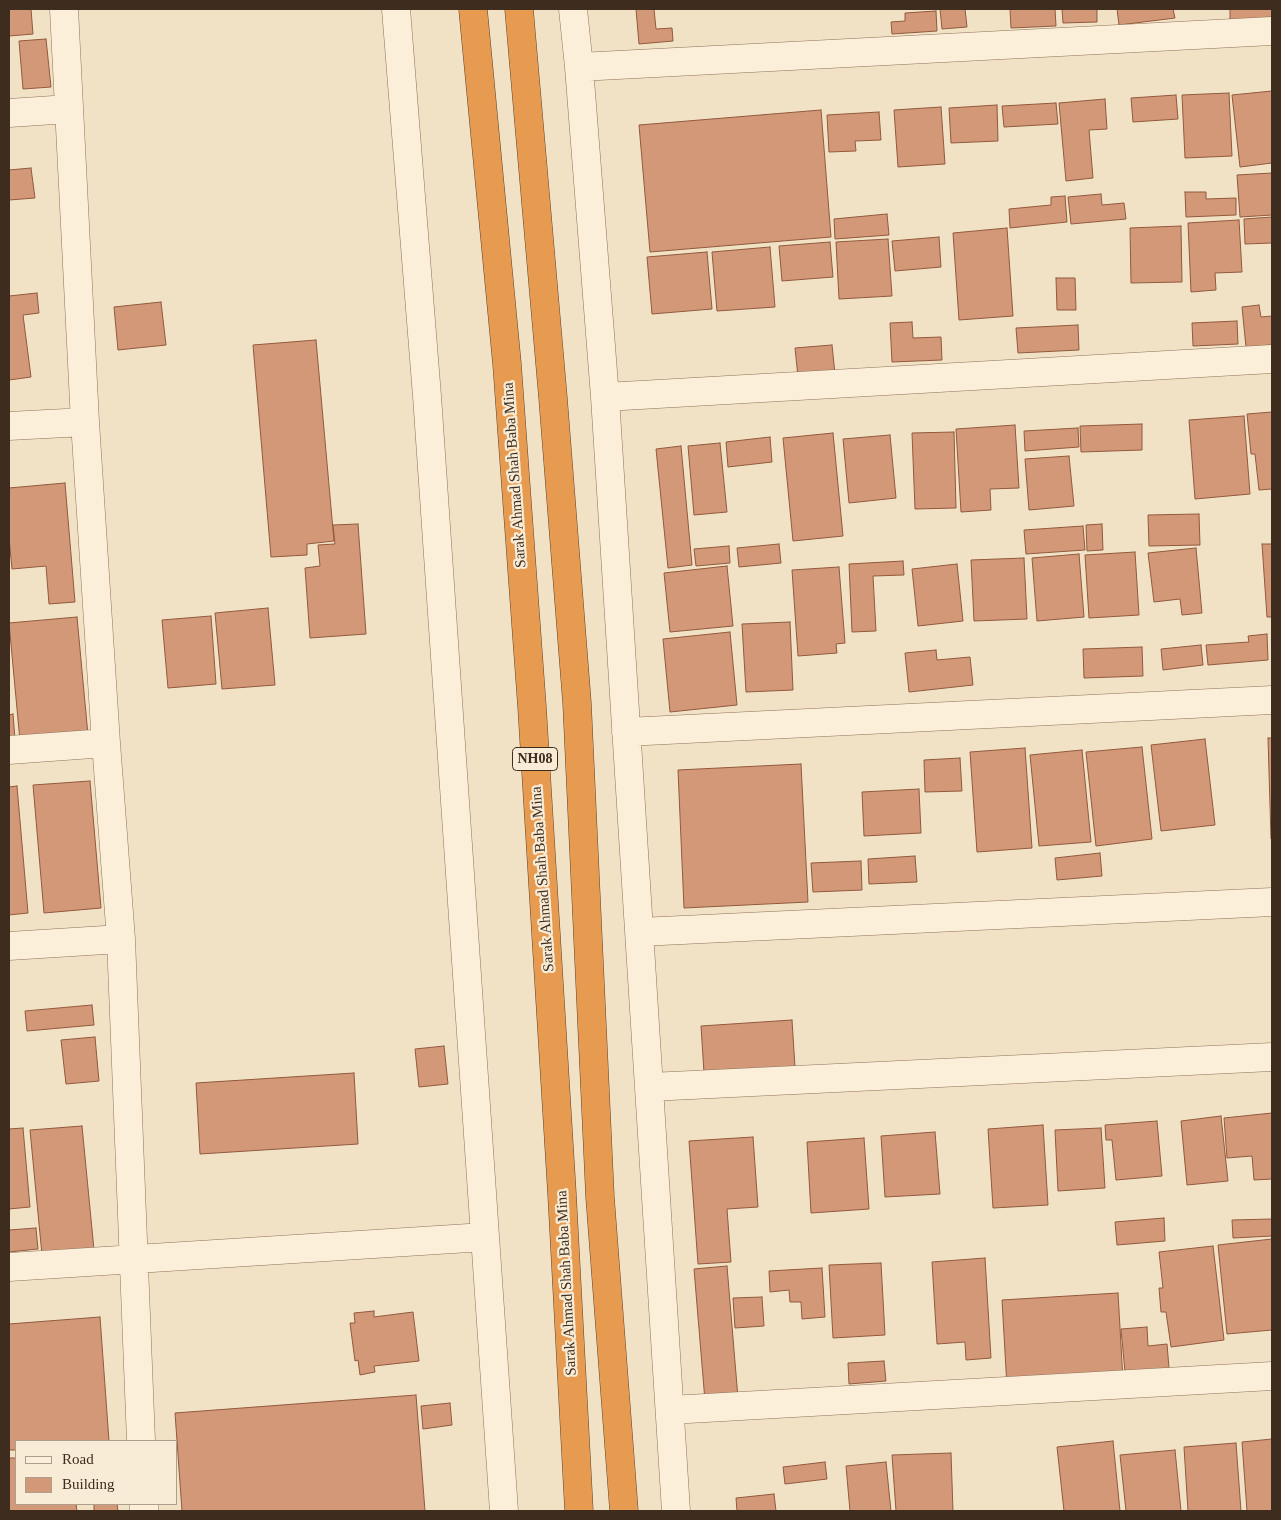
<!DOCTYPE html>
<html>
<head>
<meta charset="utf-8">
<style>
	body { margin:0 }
	#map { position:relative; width:1281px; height:1520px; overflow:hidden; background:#f2e2c5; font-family:"Times New Roman",serif }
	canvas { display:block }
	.frame { position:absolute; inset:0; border:10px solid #3e2c1e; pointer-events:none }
	.legend { position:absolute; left:15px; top:1440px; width:162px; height:65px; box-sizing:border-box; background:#f8ecd6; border:1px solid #ae9f8c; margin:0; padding:6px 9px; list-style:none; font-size:15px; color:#3e2c1e }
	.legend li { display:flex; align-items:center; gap:10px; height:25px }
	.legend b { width:25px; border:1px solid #ae9f8c }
</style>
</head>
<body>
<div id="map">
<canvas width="1281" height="1520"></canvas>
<div class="frame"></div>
<ul class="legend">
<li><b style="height:6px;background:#fbefda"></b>Road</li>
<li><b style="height:14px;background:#d39878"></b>Building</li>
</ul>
</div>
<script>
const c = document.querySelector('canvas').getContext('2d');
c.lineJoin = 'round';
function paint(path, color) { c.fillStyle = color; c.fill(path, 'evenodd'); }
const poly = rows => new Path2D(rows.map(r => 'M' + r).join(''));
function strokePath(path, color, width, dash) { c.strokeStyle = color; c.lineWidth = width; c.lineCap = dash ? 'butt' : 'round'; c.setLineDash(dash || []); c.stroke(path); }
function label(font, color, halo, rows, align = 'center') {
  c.font = font + ' "Times New Roman",serif'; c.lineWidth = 4.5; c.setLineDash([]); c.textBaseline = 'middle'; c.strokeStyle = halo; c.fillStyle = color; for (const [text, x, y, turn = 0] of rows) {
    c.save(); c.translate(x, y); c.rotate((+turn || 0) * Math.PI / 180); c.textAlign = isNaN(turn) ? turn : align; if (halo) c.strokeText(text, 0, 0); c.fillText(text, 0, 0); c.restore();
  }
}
const building = poly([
	[9,9,31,9,33,34,9,36,9,9],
	[636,9,654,9,656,29,672,28,673,41,639,44,636,9],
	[940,9,965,9,967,27,942,29,940,9],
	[1010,9,1055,9,1056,26,1011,28,1010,9],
	[1062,9,1097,9,1097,22,1063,23,1062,9],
	[1117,9,1173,9,1175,18,1119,25,1117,9],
	[1230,9,1272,9,1272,18,1230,20,1230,9],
	[936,11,937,31,892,34,891,22,905,21,905,13,936,11],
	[46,39,51,87,23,89,19,41,46,39],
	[1272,91,1272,163,1240,167,1232,95,1272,91],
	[1229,93,1232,156,1185,158,1182,95,1229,93],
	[1176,95,1178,119,1133,122,1131,98,1176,95],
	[1105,99,1107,129,1089,130,1093,178,1066,181,1059,103,1105,99],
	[1056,103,1058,124,1004,127,1002,106,1056,103],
	[997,105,998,141,951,143,949,108,997,105],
	[941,107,945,164,898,167,894,110,941,107],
	[821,110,831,237,650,252,639,125,821,110],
	[879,112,881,140,855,141,856,151,829,152,827,115,879,112],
	[31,168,35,198,9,200,9,170,31,168],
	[1272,173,1272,215,1240,217,1237,175,1272,173],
	[1185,192,1206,192,1206,199,1236,198,1236,215,1186,217,1185,192],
	[1101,194,1102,205,1124,203,1126,219,1071,224,1068,197,1101,194],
	[1065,196,1067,222,1010,228,1009,209,1051,205,1051,197,1065,196],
	[887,214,889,235,835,239,834,219,887,214],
	[1272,217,1272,243,1245,244,1244,219,1272,217],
	[1239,220,1242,272,1215,273,1216,290,1191,292,1188,223,1239,220],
	[1181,226,1182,282,1131,283,1130,228,1181,226],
	[1007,228,1013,316,959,320,953,233,1007,228],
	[939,237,941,267,895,271,892,241,939,237],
	[888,239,892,296,839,299,836,242,888,239],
	[830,242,833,277,782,281,779,246,830,242],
	[770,247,775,307,717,311,712,252,770,247],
	[707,252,712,309,652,314,647,257,707,252],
	[1056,278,1075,278,1076,310,1057,310,1056,278],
	[37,293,39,313,23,315,31,377,9,380,9,296,37,293],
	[161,302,166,345,118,350,114,307,161,302],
	[1259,305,1261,317,1272,316,1272,345,1246,347,1242,307,1259,305],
	[1237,321,1238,344,1193,346,1192,323,1237,321],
	[912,322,913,338,941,337,942,360,892,362,890,323,912,322],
	[1078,325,1079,350,1018,353,1016,328,1078,325],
	[316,340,334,541,307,544,307,555,271,557,253,345,316,340],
	[832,345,835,374,798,377,795,348,832,345],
	[1272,412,1272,489,1259,490,1255,454,1251,454,1247,414,1272,412],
	[1244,416,1250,494,1195,499,1189,420,1244,416],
	[1142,424,1142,450,1081,452,1080,426,1142,424],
	[1015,425,1019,488,990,489,991,510,961,512,956,429,1015,425],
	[1078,428,1079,447,1025,451,1024,431,1078,428],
	[954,432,956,508,915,509,912,433,954,432],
	[833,433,843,536,793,541,783,438,833,433],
	[890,435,896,498,849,503,843,439,890,435],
	[770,437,772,462,728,467,726,442,770,437],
	[720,443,727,512,694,515,688,446,720,443],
	[681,446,692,565,668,568,656,449,681,446],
	[1069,456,1074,506,1029,510,1025,459,1069,456],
	[65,483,75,602,49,604,46,566,12,569,9,538,9,488,65,483],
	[1199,514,1200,545,1149,546,1148,515,1199,514],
	[358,524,366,634,310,638,305,568,320,566,318,545,335,544,333,525,358,524],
	[1102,524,1103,550,1087,551,1086,525,1102,524],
	[1083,526,1085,550,1026,554,1024,530,1083,526],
	[779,544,781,563,739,567,737,548,779,544],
	[1262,544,1272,544,1272,617,1267,617,1262,544],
	[729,546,730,563,696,566,694,549,729,546],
	[1196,548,1202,613,1182,615,1180,599,1154,602,1148,553,1196,548],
	[1135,552,1139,615,1089,618,1085,555,1135,552],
	[1079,554,1084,617,1037,621,1032,558,1079,554],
	[1024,558,1027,619,974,621,971,560,1024,558],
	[903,561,904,575,873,576,876,631,852,632,849,564,903,561],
	[957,564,963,621,918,626,912,569,957,564],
	[727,566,733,626,670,632,664,573,727,566],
	[839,567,845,643,836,644,837,653,798,656,792,570,839,567],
	[268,608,275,685,222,689,215,613,268,608],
	[211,616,216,684,168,688,162,620,211,616],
	[77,617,88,735,20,741,9,623,77,617],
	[790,622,793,690,746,692,742,624,790,622],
	[730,632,737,705,670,712,663,639,730,632],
	[1267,634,1268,660,1208,665,1206,645,1249,642,1248,636,1267,634],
	[1201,645,1203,665,1163,670,1161,649,1201,645],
	[1142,647,1143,676,1084,678,1083,649,1142,647],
	[936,650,937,660,970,657,973,685,909,692,905,653,936,650],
	[13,714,15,739,9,739,9,715,13,714],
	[1268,738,1272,738,1272,839,1271,839,1268,738],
	[1205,739,1215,825,1161,831,1151,745,1205,739],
	[1142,747,1152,839,1096,846,1086,752,1142,747],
	[1025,748,1032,848,977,852,970,752,1025,748],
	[1082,750,1091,842,1039,846,1030,755,1082,750],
	[960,758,962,791,925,792,924,760,960,758],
	[801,764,808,902,684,908,678,770,801,764],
	[90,781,101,908,44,913,33,785,90,781],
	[17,786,28,913,9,915,9,787,17,786],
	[919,789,921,833,864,836,862,792,919,789],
	[1100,853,1102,876,1057,880,1055,858,1100,853],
	[915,856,917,882,869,884,868,859,915,856],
	[861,861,862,890,813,892,811,863,861,861],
	[92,1005,94,1025,27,1031,25,1011,92,1005],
	[792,1020,795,1067,704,1073,701,1026,792,1020],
	[95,1037,99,1081,66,1084,61,1040,95,1037],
	[444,1046,448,1084,419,1087,415,1049,444,1046],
	[354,1073,358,1144,200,1154,196,1083,354,1073],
	[1272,1113,1272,1179,1254,1180,1252,1156,1227,1158,1224,1118,1272,1113],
	[1221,1116,1228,1181,1187,1185,1181,1121,1221,1116],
	[1157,1121,1162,1176,1116,1180,1112,1140,1106,1140,1105,1125,1157,1121],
	[1043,1125,1048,1205,993,1208,988,1129,1043,1125],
	[82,1126,94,1250,42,1255,30,1130,82,1126],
	[23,1128,30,1207,9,1209,9,1129,23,1128],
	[1101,1128,1105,1188,1058,1191,1055,1130,1101,1128],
	[935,1132,940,1194,885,1197,881,1136,935,1132],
	[753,1137,758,1207,727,1209,731,1262,698,1264,689,1141,753,1137],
	[864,1138,869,1209,811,1213,807,1142,864,1138],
	[1164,1218,1165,1241,1117,1245,1115,1222,1164,1218],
	[1272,1219,1272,1236,1233,1238,1232,1220,1272,1219],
	[36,1228,38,1249,9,1252,9,1230,36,1228],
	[1272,1239,1272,1330,1227,1334,1218,1245,1272,1239],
	[1213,1246,1224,1340,1171,1347,1166,1312,1161,1312,1159,1288,1163,1288,1159,1252,1213,1246],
	[985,1258,991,1358,966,1360,965,1342,937,1344,932,1262,985,1258],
	[881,1263,885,1335,833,1338,829,1265,881,1263],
	[727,1266,738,1398,705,1401,694,1269,727,1266],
	[822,1268,825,1317,802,1319,801,1302,790,1302,789,1290,770,1292,769,1271,822,1268],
	[1118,1293,1123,1380,1007,1387,1002,1300,1118,1293],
	[762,1297,764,1326,735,1328,733,1298,762,1297],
	[374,1311,374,1317,413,1312,419,1361,374,1366,375,1372,360,1375,358,1360,355,1361,350,1323,355,1323,354,1313,374,1311],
	[100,1317,109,1441,16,1441,16,1450,9,1450,9,1324,100,1317],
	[1147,1327,1148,1346,1167,1344,1169,1368,1125,1372,1121,1329,1147,1327],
	[884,1361,886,1381,849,1384,848,1363,884,1361],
	[416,1395,425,1511,182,1511,175,1413,416,1395],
	[450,1403,452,1425,423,1429,421,1406,450,1403],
	[1272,1439,1272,1511,1247,1511,1242,1442,1272,1439],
	[1113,1441,1120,1511,1064,1511,1057,1447,1113,1441],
	[1236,1443,1241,1511,1188,1511,1184,1447,1236,1443],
	[1175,1450,1181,1511,1126,1511,1120,1455,1175,1450],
	[951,1453,953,1511,896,1511,892,1455,951,1453],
	[9,1458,16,1458,16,1504,76,1504,77,1511,9,1511,9,1458],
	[825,1462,827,1479,785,1484,783,1467,825,1462],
	[886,1462,891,1511,850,1511,846,1466,886,1462],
	[774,1494,776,1511,737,1511,736,1498,774,1494],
	[94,1504,117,1504,118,1511,94,1511,94,1504]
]);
const street = poly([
	[64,9,85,422,106,743,121,939,141,1441],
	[396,9,427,396,504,1511],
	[573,9,579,67,605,397,676,1511],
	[579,67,1272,31],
	[9,113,69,109],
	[605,397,1272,359],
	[9,426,85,422],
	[626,732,1272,700],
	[9,750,106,743],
	[640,932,1272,902],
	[9,946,121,939],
	[650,1087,1272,1057],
	[9,1267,485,1237],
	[670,1410,1272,1376],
	[144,1504,144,1511]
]);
const highway = poly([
	[473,9,507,364,532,707,562,1194,579,1511],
	[519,9,553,398,577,703,600,1197,624,1511]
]);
const shields = [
	[535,759,45]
];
const shieldNames = [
	["NH08",535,759]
];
const streetNames = [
	["Sarak Ahmad Shah Baba Mina",515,475,-94],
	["Sarak Ahmad Shah Baba Mina",543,879,-94],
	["Sarak Ahmad Shah Baba Mina",567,1283,-93]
];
paint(building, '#d39878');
strokePath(building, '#90593d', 1);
strokePath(street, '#8f7259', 29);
strokePath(highway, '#5d412e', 29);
strokePath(street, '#fbefda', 28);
strokePath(highway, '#e69b51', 28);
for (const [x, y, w] of shields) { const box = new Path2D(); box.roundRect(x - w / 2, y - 11.5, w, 23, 4); c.fillStyle = '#f8ecd6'; c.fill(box); strokePath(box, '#3e2c1e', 1); }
label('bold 14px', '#3e2c1e', null, shieldNames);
label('15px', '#3e2c1e', '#f8ecd6', streetNames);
</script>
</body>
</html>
